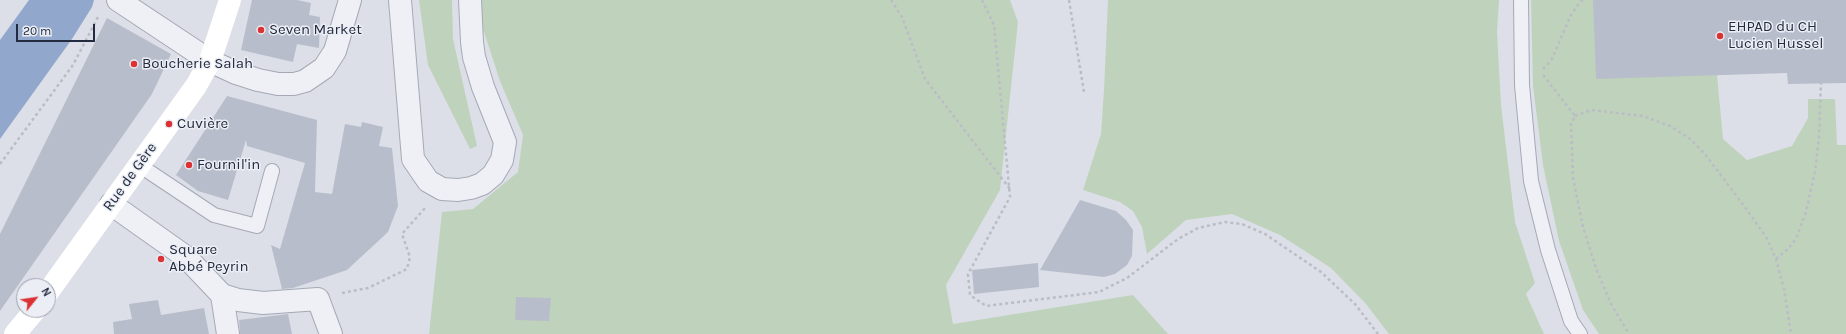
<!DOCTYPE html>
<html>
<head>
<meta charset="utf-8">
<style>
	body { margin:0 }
	#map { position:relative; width:1846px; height:334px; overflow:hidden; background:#dcdfe8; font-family:Karla,sans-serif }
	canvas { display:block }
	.north { position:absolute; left:16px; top:278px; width:40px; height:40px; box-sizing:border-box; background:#ebeef5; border:1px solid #9ba0ac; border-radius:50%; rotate:60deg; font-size:11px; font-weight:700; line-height:16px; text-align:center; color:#242b3f }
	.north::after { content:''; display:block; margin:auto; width:14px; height:18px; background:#db3236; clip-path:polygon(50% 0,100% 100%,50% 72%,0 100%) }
	.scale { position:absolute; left:16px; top:24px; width:79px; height:18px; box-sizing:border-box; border:2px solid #242b3f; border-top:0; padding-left:5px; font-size:12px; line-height:14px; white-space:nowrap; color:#242b3f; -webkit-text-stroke:3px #ebeef5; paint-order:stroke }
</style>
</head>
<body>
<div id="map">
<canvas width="1846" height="334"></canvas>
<div class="north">N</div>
<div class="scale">20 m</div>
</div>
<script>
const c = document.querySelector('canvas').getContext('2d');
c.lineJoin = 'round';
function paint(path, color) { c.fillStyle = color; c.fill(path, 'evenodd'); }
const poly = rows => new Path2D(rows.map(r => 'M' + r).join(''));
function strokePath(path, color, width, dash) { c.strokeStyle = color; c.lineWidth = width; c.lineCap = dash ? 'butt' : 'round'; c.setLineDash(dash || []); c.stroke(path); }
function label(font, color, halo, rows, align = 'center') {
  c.font = font + ' Karla,sans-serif'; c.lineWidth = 3; c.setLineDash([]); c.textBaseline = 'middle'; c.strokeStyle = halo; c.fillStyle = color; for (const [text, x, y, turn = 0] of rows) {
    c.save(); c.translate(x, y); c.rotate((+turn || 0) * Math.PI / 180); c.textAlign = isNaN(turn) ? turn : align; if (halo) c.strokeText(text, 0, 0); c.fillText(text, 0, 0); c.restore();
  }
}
const green = poly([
	[419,0,452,0,453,39,477,146,470,149,428,65],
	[482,0,1010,0,1018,22,1000,190,946,285,953,324,1133,295,1168,334,429,334,442,212,473,209,518,172,523,135,500,81,482,26],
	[1108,0,1499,0,1497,32,1501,105,1515,222,1535,283,1526,294,1544,334,1389,334,1366,304,1331,268,1280,235,1232,214,1186,220,1147,254,1142,227,1133,211,1120,202,1083,190,1101,134,1104,90],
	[1531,0,1593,0,1717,75,1723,139,1747,160,1792,146,1808,118,1808,99,1835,99,1837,145,1846,145,1846,334,1599,334,1583,310,1559,241,1543,165,1533,86]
]);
const water = poly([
	[29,0,94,0,92,7,72,39,0,139,0,40]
]);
const building = poly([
	[252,0,297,0,311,3,309,15,320,17,319,48,297,44,293,62,241,50],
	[1593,0,1846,0,1846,83,1788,84,1787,73,1596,79],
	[107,18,171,54,152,94,0,311,0,234],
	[227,96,317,120,315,192,332,194,345,124,361,127,362,122,383,127,379,146,392,148,398,206,388,232,347,270,293,288,282,289,271,245,280,249,305,163,247,146,246,140,228,200,198,191,176,175],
	[1080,200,1116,211,1126,220,1133,230,1132,256,1127,265,1115,274,1104,277,1040,270],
	[1038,263,1039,287,974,294,972,270],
	[516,297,551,298,549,321,515,320],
	[158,300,161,315,204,308,209,334,114,334,113,322,132,319,129,304],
	[288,314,292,334,240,334,239,320]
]);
const path = poly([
	[891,0,902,17,925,79,1010,189],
	[982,0,994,25,1010,197,968,274,970,295,986,306,1099,292,1127,278,1178,239,1198,228,1225,222,1242,224,1265,234,1321,272,1355,304,1378,334],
	[1069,0,1084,92],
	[1543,69,1551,61,1571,15,1579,3,1583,0],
	[1543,75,1575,116,1571,124,1573,178,1583,227,1597,271,1611,304,1629,334],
	[1575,116,1591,110,1643,116,1670,126,1689,138,1705,154,1747,210,1766,237,1776,259,1784,289,1791,334],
	[0,164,73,65,99,15],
	[1776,259,1788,249,1796,239,1806,212,1815,171,1819,138,1821,83],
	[342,293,368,288,407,269,410,257,402,234,426,207]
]);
const service = poly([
	[1521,0,1522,85,1531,181,1548,250,1571,321,1580,334],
	[139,165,214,215,257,226,272,171]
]);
const pedestrian = poly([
	[222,295,228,334]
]);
const minor = poly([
	[118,0,210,61,236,73,258,80,278,84,294,84,305,81,324,68,335,51,350,0],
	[400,0,413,159,428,181,442,189,458,190,471,188,482,184,493,175,502,160,505,142,483,87,474,57,472,42,470,0],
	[111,204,186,257,222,295,238,300,263,303,318,299,331,334]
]);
const secondary = poly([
	[48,292,196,86,210,61,230,0],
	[15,334,35,310]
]);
const markers = [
	[261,30,4,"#db3236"],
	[1720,36,4,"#db3236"],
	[134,64,4,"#db3236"],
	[169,124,4,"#db3236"],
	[189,165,4,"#db3236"],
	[161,259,4,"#db3236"]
];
const poiNames = [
	["EHPAD du CH",1728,27],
	["Lucien Hussel",1728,44],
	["Seven Market",269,30],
	["Boucherie Salah",142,64],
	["Cuvière",177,124],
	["Fournil'in",197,165],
	["Square",169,250],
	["Abbé Peyrin",169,267]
];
const streetNames = [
	["Rue de Gère",130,177,-54]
];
paint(green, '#bfd3bc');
paint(water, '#92a7cc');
paint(building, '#b8bdcb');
strokePath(service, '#a5a9b5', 16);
strokePath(pedestrian, '#a5a9b5', 24);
strokePath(minor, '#a5a9b5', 24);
strokePath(path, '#babdc6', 2.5, [3, 3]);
strokePath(service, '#eff0f6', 14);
strokePath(pedestrian, '#eff0f6', 22);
strokePath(minor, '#eff0f6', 22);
strokePath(secondary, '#fff', 22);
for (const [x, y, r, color] of markers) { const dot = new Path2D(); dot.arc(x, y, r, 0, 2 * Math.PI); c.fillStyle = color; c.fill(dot); strokePath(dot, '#ebeef5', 1.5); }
label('15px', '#242b3f', '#ebeef5', poiNames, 'left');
label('15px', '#242b3f', '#ebeef5', streetNames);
</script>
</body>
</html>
